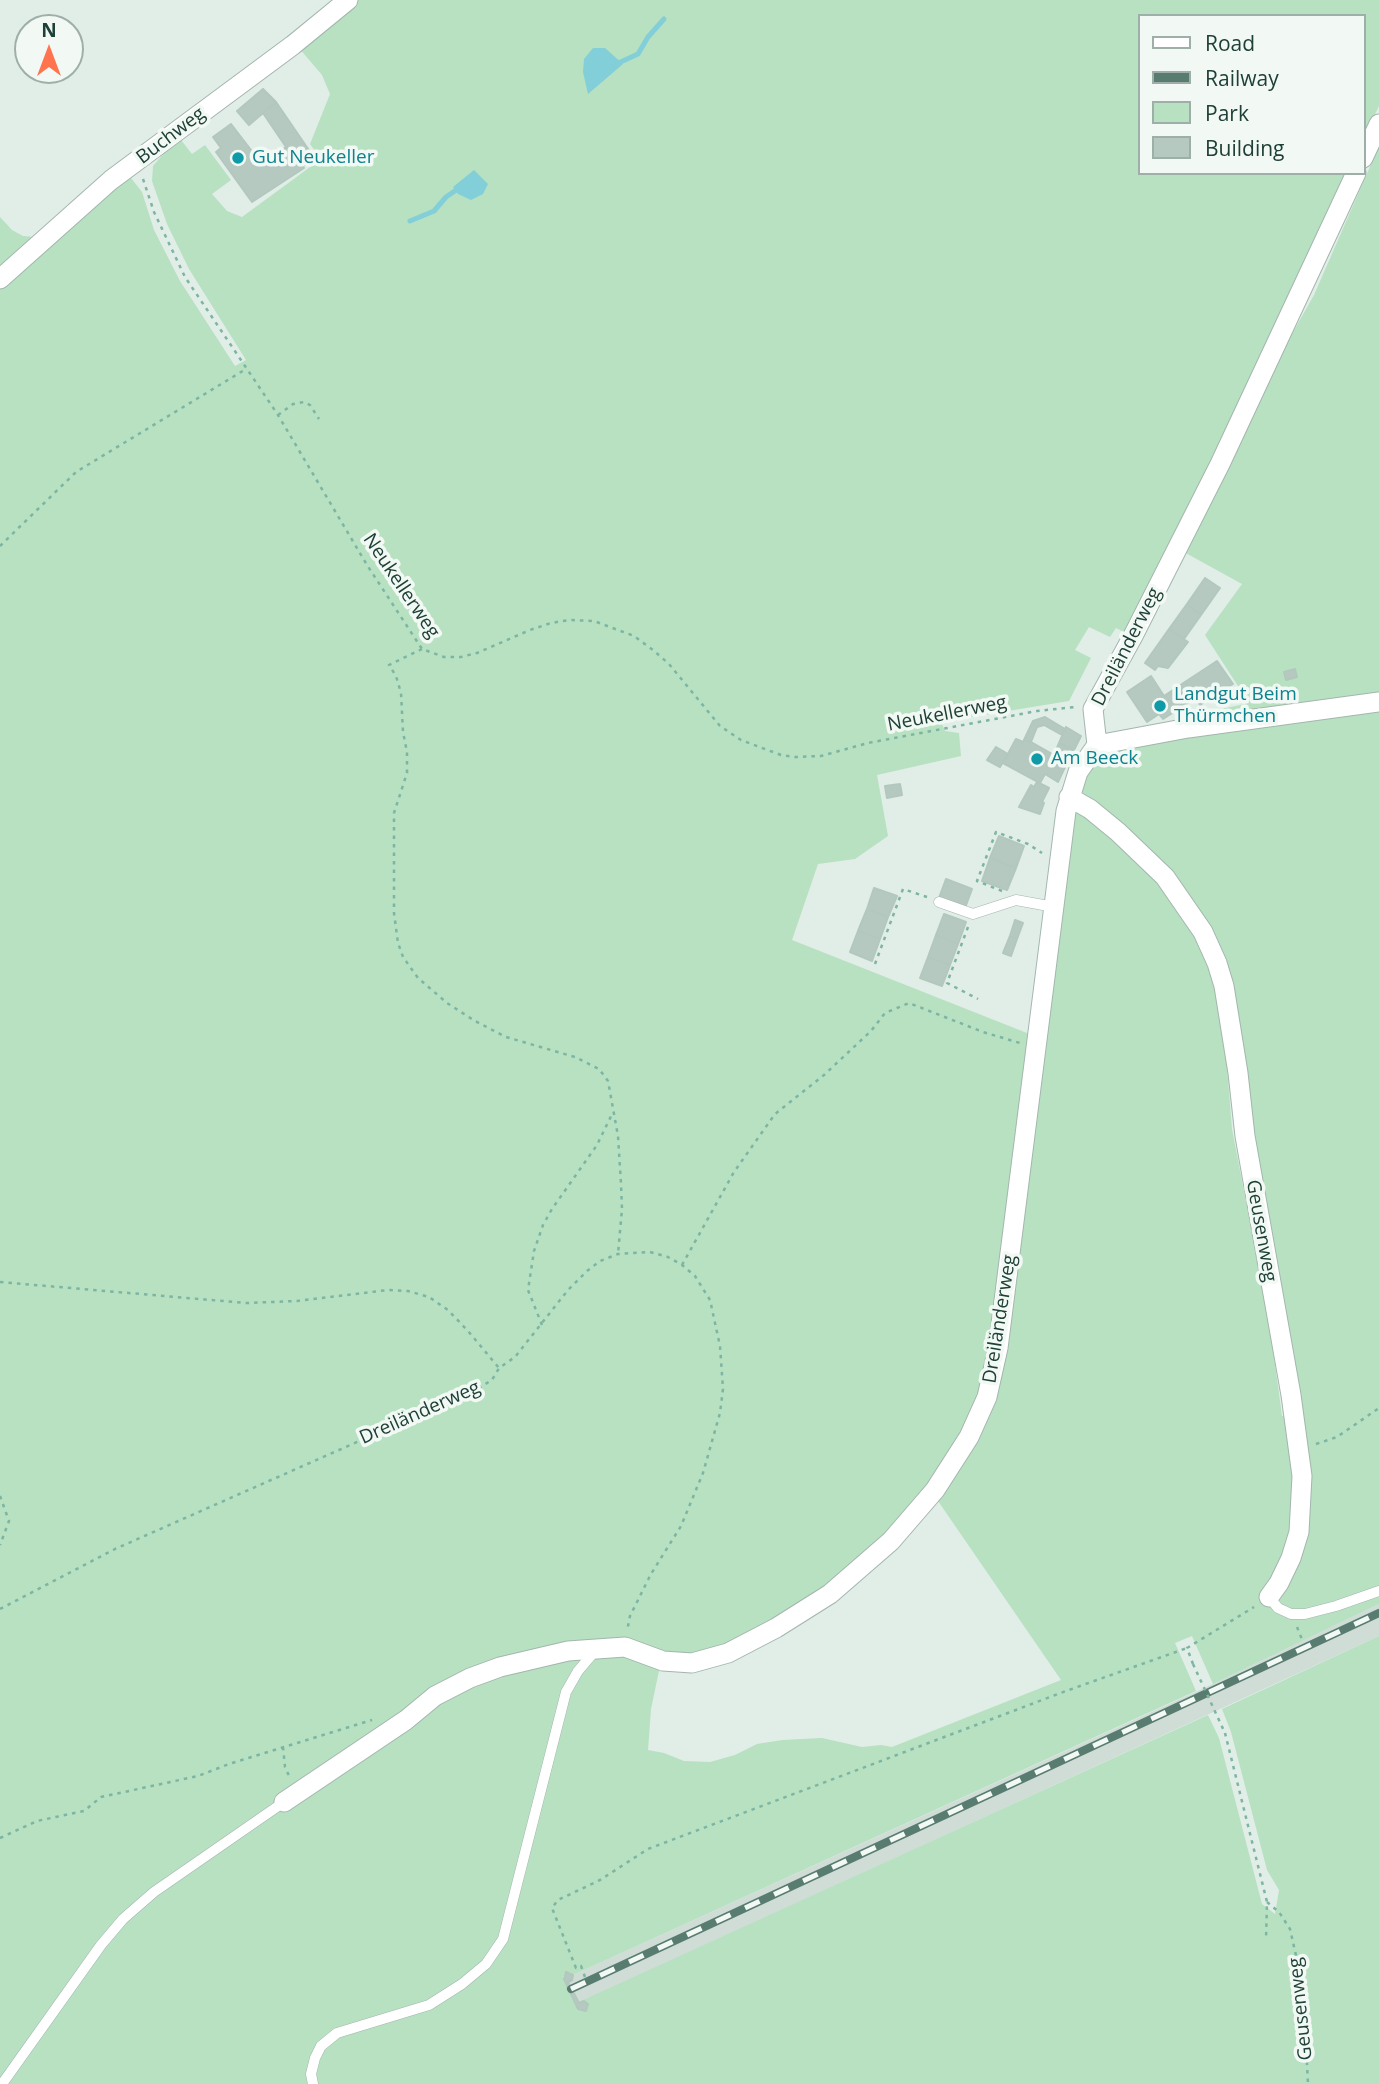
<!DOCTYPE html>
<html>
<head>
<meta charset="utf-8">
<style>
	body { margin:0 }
	#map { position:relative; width:1379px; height:2084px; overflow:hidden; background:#e1ede7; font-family:"Open Sans",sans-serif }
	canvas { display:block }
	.legend { position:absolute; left:1138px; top:14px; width:228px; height:161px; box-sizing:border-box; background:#f2f9f5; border:2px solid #9eafa9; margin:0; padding:9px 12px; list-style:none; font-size:21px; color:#1f4036 }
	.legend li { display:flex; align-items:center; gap:14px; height:35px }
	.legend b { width:35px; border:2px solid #9eafa9 }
	.north { position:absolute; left:14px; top:14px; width:70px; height:70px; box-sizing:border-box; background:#f2f9f5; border:2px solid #9eafa9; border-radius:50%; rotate:0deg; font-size:19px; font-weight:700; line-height:28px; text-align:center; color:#1f4036 }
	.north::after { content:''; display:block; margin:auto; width:24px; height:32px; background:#ff734d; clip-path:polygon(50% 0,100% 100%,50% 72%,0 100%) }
</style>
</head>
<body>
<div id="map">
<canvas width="1379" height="2084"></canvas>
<ul class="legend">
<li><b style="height:9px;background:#fff"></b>Road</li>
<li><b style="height:9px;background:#597c71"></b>Railway</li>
<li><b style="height:19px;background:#b7e1c1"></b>Park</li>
<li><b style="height:19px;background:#b6c9c0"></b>Building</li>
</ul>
<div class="north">N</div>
</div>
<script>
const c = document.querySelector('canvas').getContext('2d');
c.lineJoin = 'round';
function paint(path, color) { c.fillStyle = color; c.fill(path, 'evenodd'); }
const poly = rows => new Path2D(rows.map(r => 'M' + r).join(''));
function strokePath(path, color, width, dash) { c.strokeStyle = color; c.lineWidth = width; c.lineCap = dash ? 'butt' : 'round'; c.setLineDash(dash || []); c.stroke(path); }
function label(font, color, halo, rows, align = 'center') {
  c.font = font + ' "Open Sans",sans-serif'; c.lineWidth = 7; c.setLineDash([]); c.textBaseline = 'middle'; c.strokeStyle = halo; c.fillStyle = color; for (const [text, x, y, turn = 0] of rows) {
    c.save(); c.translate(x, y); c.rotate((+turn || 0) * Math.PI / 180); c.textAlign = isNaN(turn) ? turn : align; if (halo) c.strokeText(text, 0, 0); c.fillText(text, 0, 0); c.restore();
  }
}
const built = poly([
	[1379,1604,1379,1636,579,2003,568,1982,572,1980,573,1975,1213,1684]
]);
const green = poly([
	[355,0,1379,0,1379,106,1363,139,1363,16,1139,16,1139,173,1347,173,1128,634,1116,628,1110,637,1089,627,1075,650,1091,658,1069,701,941,722,945,731,959,733,961,756,877,775,888,836,855,859,818,864,792,940,1032,1035,1024,1107,988,1348,980,1397,965,1435,930,1487,886,1538,827,1589,773,1623,727,1648,694,1658,658,1655,638,1646,630,1658,660,1666,651,1709,648,1750,664,1753,684,1761,710,1762,735,1755,757,1744,782,1740,822,1738,862,1747,881,1745,892,1747,1061,1680,938,1501,978,1438,994,1400,1006,1351,1047,1036,1071,812,1081,811,1119,838,1166,887,1199,936,1217,976,1224,1030,1232,1129,1270,1327,1282,1416,1299,1416,1247,1127,1238,1026,1225,971,1206,930,1172,881,1128,829,1085,797,1082,791,1086,771,1096,759,1152,740,1249,727,1249,716,1154,730,1181,718,1249,703,1205,635,1242,584,1182,551,1252,405,1314,295,1379,146,1379,1588,1335,1604,1299,1611,1303,1618,1338,1609,1379,1594,1379,1604,1213,1684,1192,1636,1175,1643,1196,1691,573,1975,566,1972,563,1977,579,2003,578,2009,586,2011,588,2004,581,2001,1208,1715,1219,1738,1262,1904,1275,1914,1279,1890,1267,1870,1231,1732,1222,1709,1379,1636,1379,2084,0,2084,0,289,121,181,131,178,142,192,154,230,180,281,235,366,246,360,189,269,167,224,152,181,153,166,165,152,181,140,192,154,205,145,231,180,212,194,227,211,242,217,321,159,310,144,330,94,322,75,299,48],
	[0,217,12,230,23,236,36,237,0,267]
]);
const water = poly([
	[593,48,605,48,623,64,588,94,583,72,584,59],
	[474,170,488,184,483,194,471,200,458,194,453,187]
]);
const stream = poly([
	[614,65,638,54,648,37,664,19],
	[410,221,434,211,446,197,459,188]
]);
const building = poly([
	[263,89,276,102,249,125,237,111,263,89],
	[276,102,315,159,303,166,286,147,263,113,276,102],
	[231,124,261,163,286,147,304,168,252,202,216,152,221,148,213,137,231,124],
	[1205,578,1220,588,1201,615,1187,604,1205,578],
	[1187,604,1201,615,1184,639,1169,629,1187,604],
	[1169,629,1188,642,1168,668,1158,666,1155,670,1145,663,1169,629],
	[1217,661,1233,684,1200,705,1185,682,1217,661],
	[1295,669,1297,677,1286,680,1284,672,1295,669],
	[1151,676,1164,696,1185,682,1196,698,1163,719,1159,714,1147,722,1127,692,1151,676],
	[1045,717,1065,729,1062,735,1044,725,1037,727,1031,742,1024,740,1033,721,1045,717],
	[1066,727,1081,736,1074,750,1059,743,1066,727],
	[1016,739,1023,742,1024,740,1031,742,1054,755,1059,743,1073,750,1058,782,1045,774,1040,783,1003,763,1016,739],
	[996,747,1008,754,1000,767,987,760,996,747],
	[1037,782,1049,788,1042,802,1044,803,1040,814,1019,807,1031,785,1034,787,1037,782],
	[900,784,902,795,887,798,885,786,900,784],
	[999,836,1024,846,1016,868,990,858,999,836],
	[990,858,1016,868,1007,890,982,881,990,858],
	[946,879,972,889,965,908,939,898,946,879],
	[874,888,897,896,888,917,867,909,874,888],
	[867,909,888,917,880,939,858,931,867,909],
	[944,914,966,922,958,944,936,935,944,914],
	[1015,920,1023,923,1017,939,1010,936,1015,920],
	[858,931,880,939,872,961,850,952,858,931],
	[936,935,958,944,950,965,928,957,936,935],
	[1010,936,1017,939,1011,956,1003,953,1010,936],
	[928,957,950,965,942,986,920,978,928,957],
	[566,1972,573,1975,572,1980,568,1982,579,2003,584,2001,588,2004,586,2011,578,2009,564,1979,566,1972]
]);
const path = poly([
	[143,179,154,212,185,277,278,415,367,565,422,649,444,657,461,657,477,653,530,630,551,623,569,620,594,621,634,636,653,650,669,664,720,726,741,740,781,755,795,757,821,756,868,743,1037,711,1075,707],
	[278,415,293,404,304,402,310,405,319,419],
	[0,546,76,472,246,369],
	[422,649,389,665,396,676,401,693,403,732,407,752,407,773,394,813,394,913,398,943,403,957,418,978,447,1003,475,1021,506,1037,575,1057,599,1069,608,1081,618,1136,621,1184,622,1209,618,1254],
	[1002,891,977,881,996,832,1028,844,1042,853],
	[968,927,947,983,978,999],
	[875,964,903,889,927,897],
	[682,1265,734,1172,775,1114,824,1075,871,1031,885,1013,909,1003,983,1032,1020,1043],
	[0,1282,246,1303,297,1301,388,1290,408,1291,429,1297,448,1310,468,1331,499,1368],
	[542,1325,528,1290,534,1251,543,1225,552,1209,597,1145,613,1112],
	[1316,1444,1337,1437,1379,1408],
	[0,1496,9,1521,0,1545],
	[0,1609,115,1549,477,1389,492,1380,499,1368,515,1357,568,1290,587,1271,600,1261,618,1254,650,1252,668,1257,682,1265,695,1276,710,1300,720,1346,723,1389,720,1413,703,1473,681,1526,651,1574,630,1616,627,1631],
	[1297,1627,1303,1642],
	[1193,1664,1187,1648,1254,1607],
	[1225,1733,1267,1902,1266,1939],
	[283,1747,285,1767,290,1778],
	[0,1838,37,1821,84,1811,101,1797,198,1776,229,1764,372,1720],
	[1267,1902,1279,1912,1290,1929,1303,1986,1308,2084],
	[585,1977,581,1966,576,1968,552,1908,558,1900,600,1880,648,1849,1066,1691,1187,1648]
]);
const lane = poly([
	[939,902,973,914,1016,900,1054,907],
	[1269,1597,1278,1608,1291,1614,1305,1614,1336,1606,1379,1591],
	[2,2084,101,1945,123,1919,154,1892,284,1802],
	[313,2084,311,2074,315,2058,321,2046,337,2033,429,2005,462,1984,486,1964,503,1939,566,1692,578,1671,595,1651]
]);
const street = poly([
	[1363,158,1379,124],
	[0,279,111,180,293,45,348,0],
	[1097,745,1188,728,1379,702],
	[1069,797,1090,809,1118,832,1165,877,1203,932,1217,963,1224,986,1238,1073,1245,1136,1291,1395,1302,1476,1299,1532,1291,1558,1279,1583,1269,1597],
	[284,1802,406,1720,435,1696,470,1678,500,1667,568,1651,625,1647,663,1661,692,1663,728,1653,776,1628,830,1594,891,1541,935,1490,969,1437,987,1397,998,1348,1066,811,1078,772,1097,745,1093,709,1133,636,1220,464,1356,173]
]);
const rail = poly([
	[571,1989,1379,1613]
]);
const pathBridge = poly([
	[1193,1664,1225,1733]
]);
const markers = [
	[238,158,7,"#0f9aa8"],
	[1160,706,7,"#0f9aa8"],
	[1037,759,7,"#0f9aa8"]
];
const streetNames = [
	["Buchweg",171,136,-37],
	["Neukellerweg",401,586,56],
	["Dreiländerweg",1127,647,-63],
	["Neukellerweg",947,714,-11],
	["Geusenweg",1261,1231,80],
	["Dreiländerweg",1000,1319,-81],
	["Dreiländerweg",420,1413,-24],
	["Geusenweg",1301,2009,-96]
];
const cultureNames = [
	["Gut Neukeller",252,158],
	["Landgut Beim",1174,695],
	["Thürmchen",1174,717],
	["Am Beeck",1051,759]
];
paint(built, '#cfddd6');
paint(green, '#b7e1c1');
paint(water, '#82cfd9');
strokePath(stream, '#82cfd9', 5);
paint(building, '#b6c9c0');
strokePath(building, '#b2c8be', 2);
strokePath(lane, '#a3b6ae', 11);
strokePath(street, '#a3b6ae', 21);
strokePath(path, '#7db5a2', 2.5, [3.5, 5]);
strokePath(lane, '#fff', 10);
strokePath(street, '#fff', 19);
strokePath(rail, '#597c71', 8);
strokePath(rail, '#f2f9f5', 5, [16]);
strokePath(pathBridge, '#7db5a2', 2.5, [3.5, 5]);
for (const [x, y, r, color] of markers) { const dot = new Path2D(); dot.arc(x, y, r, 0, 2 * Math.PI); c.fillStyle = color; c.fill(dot); strokePath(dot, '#f2f9f5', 2.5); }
label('19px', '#1f4036', '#f2f9f5', streetNames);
label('19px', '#0d838f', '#f2f9f5', cultureNames, 'left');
</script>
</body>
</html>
